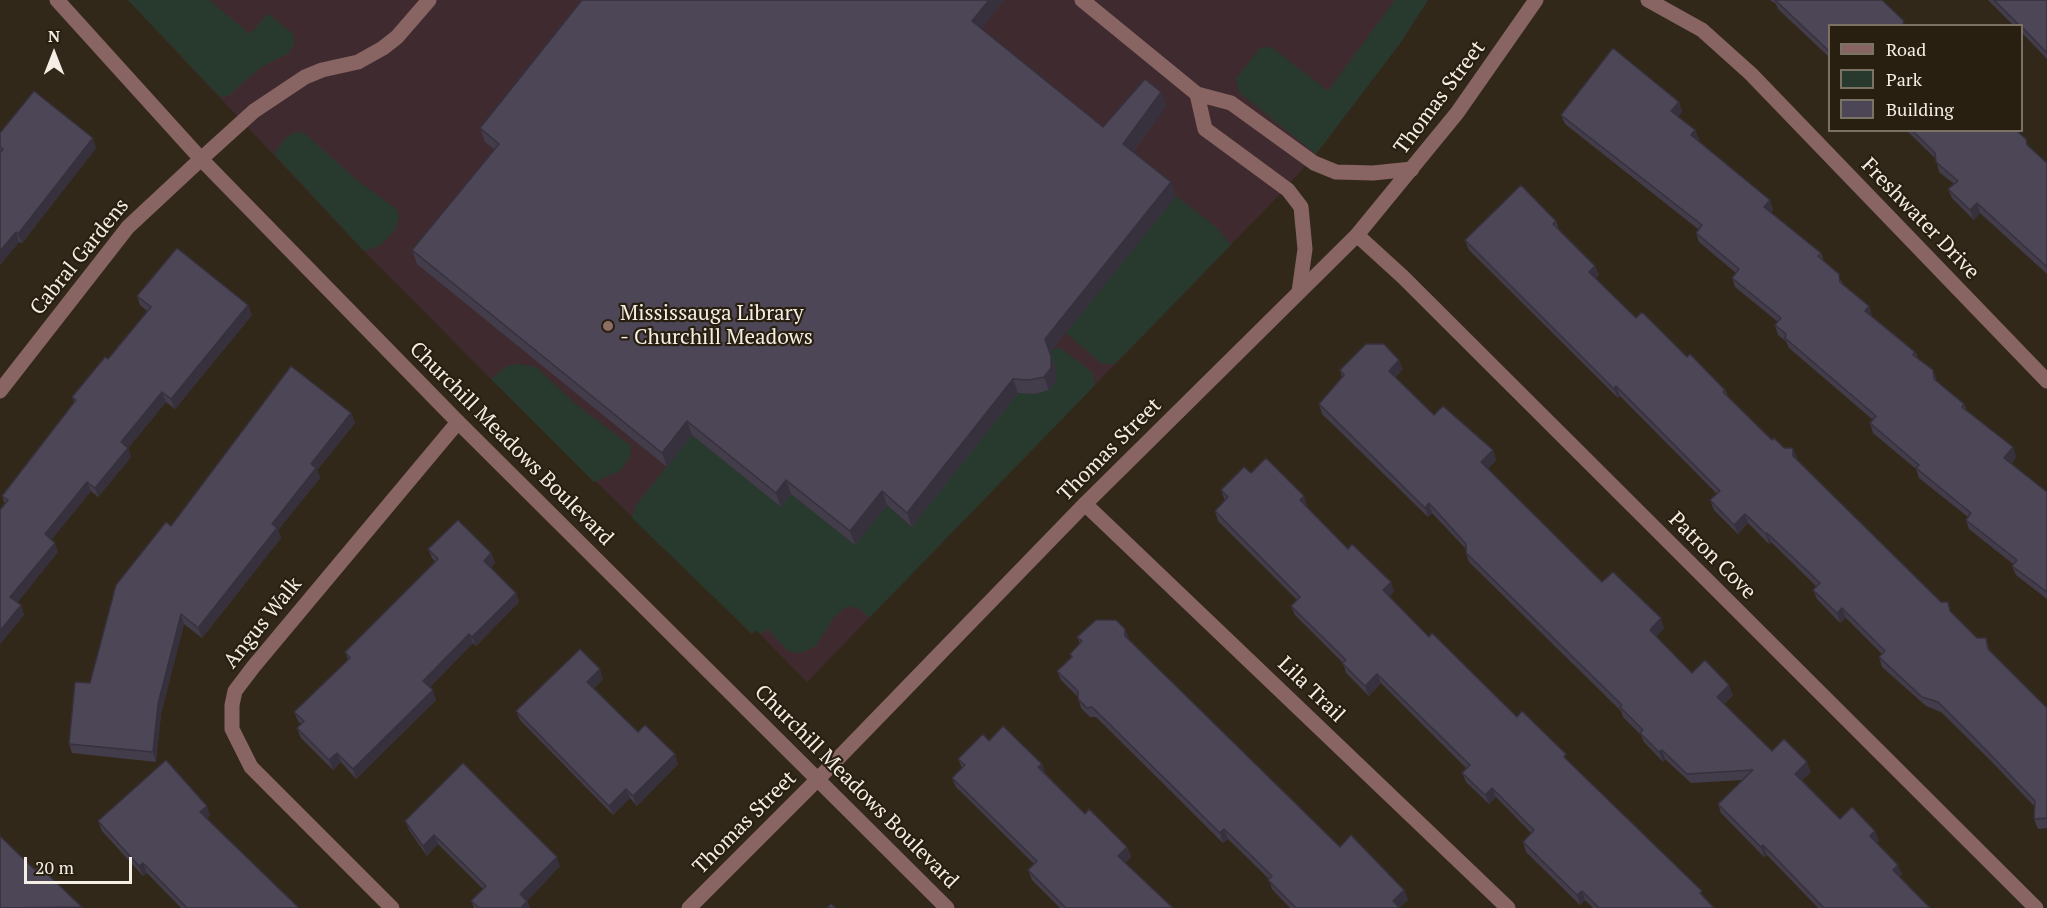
<!DOCTYPE html>
<html>
<head>
<meta charset="utf-8">
<style>
	body { margin:0 }
	#map { position:relative; width:2047px; height:908px; overflow:hidden; background:#322819; font-family:"PT Serif",serif }
	canvas { display:block }
	.legend { position:absolute; left:1828px; top:24px; width:195px; height:108px; box-sizing:border-box; background:#281f10; border:2px solid #7a7265; margin:0; padding:8px 10px; list-style:none; font-size:18px; color:#f4eee4 }
	.legend li { display:flex; align-items:center; gap:12px; height:30px }
	.legend b { width:30px; border:2px solid #7a7265 }
	.north { position:absolute; left:24px; top:24px; width:60px; height:60px; -webkit-text-stroke:4px #281f10; paint-order:stroke; rotate:0deg; font-size:16px; font-weight:700; line-height:24px; text-align:center; color:#f4eee4 }
	.north::after { content:''; display:block; margin:auto; width:21px; height:27px; background:#f4eee4; clip-path:polygon(50% 0,100% 100%,50% 72%,0 100%) }
	.scale { position:absolute; left:24px; top:857px; width:108px; height:27px; box-sizing:border-box; border:3px solid #f4eee4; border-top:0; padding-left:8px; font-size:18px; line-height:21px; white-space:nowrap; color:#f4eee4; -webkit-text-stroke:4px #281f10; paint-order:stroke }
</style>
</head>
<body>
<div id="map">
<canvas width="2047" height="908"></canvas>
<ul class="legend">
<li><b style="height:8px;background:#886563"></b>Road</li>
<li><b style="height:16px;background:#283a2e"></b>Park</li>
<li><b style="height:16px;background:#4d4657"></b>Building</li>
</ul>
<div class="north">N</div>
<div class="scale">20 m</div>
</div>
<script>
const c = document.querySelector('canvas').getContext('2d');
c.lineJoin = 'round';
function paint(path, color) { c.fillStyle = color; c.fill(path, 'evenodd'); }
const poly = rows => new Path2D(rows.map(r => 'M' + r).join(''));
function strokePath(path, color, width, dash) { c.strokeStyle = color; c.lineWidth = width; c.lineCap = dash ? 'butt' : 'round'; c.setLineDash(dash || []); c.stroke(path); }
function label(font, color, halo, rows, align = 'center') {
  c.font = font + ' "PT Serif",serif'; c.lineWidth = 4.5; c.setLineDash([]); c.textBaseline = 'middle'; c.strokeStyle = halo; c.fillStyle = color; for (const [text, x, y, turn = 0] of rows) {
    c.save(); c.translate(x, y); c.rotate((+turn || 0) * Math.PI / 180); c.textAlign = isNaN(turn) ? turn : align; if (halo) c.strokeText(text, 0, 0); c.fillText(text, 0, 0); c.restore();
  }
}
const education = poly([
	[128,0,1428,0,1401,42,1316,154,1280,194,807,682,756,630,752,634,491,379,364,251]
]);
const green = poly([
	[128,0,209,0,250,34,268,14,293,34,294,44,289,53,261,67,228,96,220,97],
	[1395,0,1428,0,1401,42,1316,154,1239,92,1236,79,1260,48,1271,47,1328,91],
	[295,132,304,133,359,182,395,208,399,216,396,228,381,245,364,251,274,154,286,138],
	[1176,196,1216,227,1231,245,1115,364,1102,364,1066,333],
	[1060,348,1092,372,1095,385,869,618,860,609,848,606,834,617,816,646,801,653,788,651,768,629,761,634,756,630,752,634,632,518,636,505,692,435,780,506,791,494,855,545,887,505,911,527,1004,384,1019,393,1034,394,1056,382,1056,369,1046,349],
	[518,364,536,367,574,403,631,446,630,457,620,471,594,482,491,379,507,366]
]);
const service = poly([
	[1082,0,1197,94,1231,103,1314,163,1336,172,1373,173,1412,169],
	[1197,94,1205,129,1288,190,1301,207,1305,249,1299,292],
	[201,159,254,111,305,77,322,70,358,62,383,48,397,37,429,0]
]);
const minor = poly([
	[1648,0,1702,30,1751,74,2047,381],
	[1357,235,1403,277,2036,908],
	[0,391,128,227,201,159],
	[1085,504,1508,908],
	[392,908,251,767,232,729,232,705,235,691,254,666,458,422]
]);
const tertiary = poly([
	[57,0,201,159,458,422,947,908],
	[689,908,818,779,1085,504,1357,235,1457,113,1536,0]
]);
const wall = poly([
	[582,0,1004,0,981,29,1103,127,1161,92,1166,106,1133,152,1176,196,1050,352,1056,369,1056,382,1049,390,1034,394,1018,393,912,527,887,505,855,545,791,494,781,507,692,435,667,467,417,264,412,250,495,150,485,142,480,128],
	[1770,0,1882,0,1830,26,1830,58,1778,9,1776,4],
	[1988,0,2047,0,2047,59,2022,33,2022,26,2014,26],
	[1679,102,1682,111,1678,117,1695,130,1699,139,1698,140,1773,209,1771,213,1821,253,1824,261,1843,283,1843,285,1869,306,1872,316,1915,352,1918,358,1933,370,1937,382,1964,404,1967,411,2013,447,2016,457,2011,464,2047,492,2047,599,2016,575,2012,566,2013,564,1969,529,1966,520,1968,517,1919,478,1916,469,1873,433,1870,423,1873,420,1789,348,1786,341,1778,335,1775,325,1778,322,1735,287,1732,278,1736,273,1699,242,1696,233,1698,229,1565,124,1561,115],
	[1906,130,2016,130,2028,145,2047,163,2047,274,1980,213,1974,220,1952,198,1948,189,1954,184,1939,172,1936,159],
	[0,133,96,148,22,243,19,242,0,265],
	[1556,221,1559,230,1595,266,1599,275,1596,278,1636,318,1687,357,1725,390,1728,396,1772,440,1784,448,1793,448,1797,460,1977,638,1986,638,1990,651,2047,708,2047,828,2038,829,2034,819,2035,807,1991,761,1941,712,1926,706,1882,667,1879,657,1882,654,1846,618,1840,623,1817,599,1813,590,1816,586,1771,542,1769,544,1748,523,1738,534,1714,510,1710,500,1717,494,1620,396,1618,398,1469,250,1465,240],
	[137,296,252,315,175,409,166,402,128,448,131,457,98,497,91,491,51,540,58,552,17,602,21,605,24,615,0,644,0,510,5,504,2,496,74,402,72,397,108,359,147,311,140,305],
	[1403,369,1395,377,1434,415,1493,450,1496,460,1488,469,1602,582,1664,628,1656,637,1692,673,1733,695,1724,704,1772,751,1811,772,1802,780,1840,819,1875,831,1879,841,1877,843,1902,874,1899,877,1930,908,1818,908,1767,855,1764,857,1721,813,1718,804,1742,780,1691,783,1665,759,1663,762,1644,742,1641,735,1623,717,1621,711,1469,562,1466,553,1466,549,1432,513,1428,517,1322,414,1319,404,1342,378,1340,370],
	[351,413,355,423,317,470,320,478,278,530,281,538,202,638,184,624,161,714,156,762,72,753,69,744,90,683,171,526],
	[1251,473,1304,496,1307,506,1306,507,1348,549,1394,591,1389,597,1429,637,1517,717,1569,762,1714,908,1593,908,1585,900,1580,905,1526,852,1523,842,1531,833,1496,797,1489,804,1466,782,1462,773,1466,768,1381,683,1369,696,1346,673,1343,663,1295,615,1291,606,1297,600,1218,521,1215,511,1225,501,1221,490],
	[428,549,491,553,495,563,491,567,516,593,519,602,476,646,473,643,430,687,436,700,356,779,341,762,333,770,301,738,297,728,301,724,298,721,294,712,348,660,345,652,435,562,432,558],
	[1125,629,1129,640,1340,847,1404,890,1408,900,1400,907,1400,908,1290,908,1272,889,1269,879,1228,839,1223,843,1096,717,1090,717,1081,708,1078,697,1061,680,1057,671,1071,657,1070,654,1080,643,1077,637],
	[603,679,594,688,638,732,675,754,678,764,637,806,630,798,613,815,520,720,516,711],
	[989,741,1042,764,1045,773,1085,814,1127,847,1131,857,1125,863,1173,908,1060,908,1032,880,1028,870,1034,864,956,787,952,778,962,768,958,759],
	[210,815,207,818,298,908,181,908,147,873,143,876,102,831,98,821],
	[405,821,560,866,527,901,530,908,474,908,471,901,483,889,438,844,427,856,409,830]
]);
const shadedWall = poly([
	[989,0,1004,0,977,35,972,21],
	[1161,92,1166,106,1128,158,1123,144],
	[1679,102,1682,111,1675,121,1671,111],
	[1695,130,1699,139,1695,145,1691,135],
	[93,138,96,148,22,243,18,234],
	[1171,182,1176,196,1050,352,1056,369,1056,382,1049,390,1044,377,1045,339],
	[1770,200,1773,209,1767,217,1764,207],
	[1977,203,1980,213,1974,220,1970,210],
	[16,232,19,242,0,265,0,251],
	[1595,266,1599,275,1593,281,1589,272],
	[248,305,252,315,175,409,171,399],
	[1869,306,1872,316,1869,320,1865,311],
	[1399,360,1403,369,1392,380,1389,371],
	[1013,379,1018,393,912,527,907,513],
	[1616,386,1620,396,1618,398,1614,389],
	[162,392,166,402,128,448,131,457,98,497,95,488,121,442],
	[351,413,355,423,317,470,320,478,278,530,281,538,202,638,198,628,272,524,311,464],
	[687,421,692,435,667,467,662,453],
	[2013,447,2016,457,2007,468,2004,458],
	[1793,448,1797,457,1797,466,1793,456],
	[1493,450,1496,460,1485,472,1481,462],
	[786,480,791,494,781,507,776,493],
	[87,482,91,491,48,544,45,534],
	[882,491,887,505,855,545,850,531],
	[1304,496,1307,506,1303,510,1300,500],
	[1429,503,1432,513,1428,517,1425,508],
	[1745,514,1748,523,1738,534,1734,525],
	[1767,533,1771,542,1769,544,1766,534],
	[55,543,58,552,14,607,10,597],
	[491,553,495,563,488,570,484,561],
	[1391,582,1394,591,1386,600,1383,590],
	[516,593,519,602,476,646,472,637],
	[21,605,24,615,0,644,0,631],
	[1842,608,1846,618,1840,623,1837,613],
	[181,614,184,624,161,714,156,762,153,752,158,704],
	[1661,618,1664,628,1653,640,1650,630],
	[1125,629,1129,638,1128,646,1125,636],
	[469,634,473,643,427,690,423,681],
	[600,669,603,679,591,691,587,682],
	[1377,674,1381,683,1369,696,1365,686],
	[1729,685,1733,695,1720,707,1717,697],
	[433,690,436,700,356,779,353,769],
	[1662,750,1665,759,1663,762,1659,752],
	[337,753,341,762,333,770,329,760],
	[675,754,678,764,637,806,633,796],
	[1807,762,1811,772,1799,783,1795,774],
	[1042,764,1045,773,1038,767],
	[1492,788,1496,797,1489,804,1485,795],
	[626,789,630,798,613,815,609,806],
	[207,806,210,815,204,821,200,812],
	[1224,829,1228,839,1223,843,1220,833],
	[1875,831,1879,841,1874,846,1870,836],
	[434,835,438,844,427,856,423,846],
	[1763,845,1767,855,1764,857,1761,847],
	[1127,847,1131,857,1122,866,1118,856],
	[557,857,560,866,524,904,520,894],
	[143,863,147,873,143,876,139,866],
	[1898,865,1902,874,1896,880,1893,870],
	[1404,890,1408,900,1399,908,1393,901],
	[1582,891,1585,900,1580,905,1577,895],
	[527,901,530,908,521,908]
]);
const building = poly([
	[582,0,989,0,972,21,1103,127,1145,79,1161,92,1123,144,1171,182,1045,339,1051,356,1051,368,1044,377,1029,380,1013,379,907,513,882,491,850,531,786,480,776,493,687,421,662,453,412,250,499,144,480,128,582,0],
	[1775,0,1882,0,1904,21,1903,23,1906,26,1830,26,1830,52,1775,0],
	[1994,0,2047,0,2047,53,2022,27,2022,26,2020,26,1994,0],
	[1613,48,1679,102,1671,111,1695,130,1691,135,1770,200,1764,207,1821,253,1818,256,1839,274,1840,282,1869,306,1865,311,1915,352,1913,355,1933,370,1934,379,1964,404,1962,407,2013,447,2004,458,2047,492,2047,592,2012,566,2017,560,1966,520,1971,513,1916,468,1919,465,1870,423,1876,416,1785,338,1786,334,1775,325,1781,318,1732,278,1739,269,1696,233,1702,225,1561,115,1613,48],
	[34,91,93,138,18,234,16,232,0,251,0,153,3,149,0,147,0,133,34,91],
	[1912,130,2016,130,2026,139,2027,145,2047,163,2047,267,1977,203,1970,210,1948,189,1958,181,1936,162,1935,153,1912,130],
	[1521,185,1556,221,1553,224,1595,266,1589,272,1636,318,1642,312,1687,357,1690,354,1725,390,1723,392,1772,440,1774,438,1784,448,1793,448,1793,456,1941,602,1948,602,1950,611,1977,638,1986,638,1988,649,2047,708,2047,818,2034,819,2035,801,1987,751,1938,702,1922,697,1879,657,1885,651,1842,608,1837,613,1813,590,1820,583,1767,533,1766,534,1745,514,1734,525,1710,500,1720,491,1616,386,1614,389,1465,240,1521,185],
	[177,248,248,305,171,399,162,392,121,442,128,448,95,488,87,482,45,534,55,543,10,597,21,605,0,631,0,510,8,500,2,496,76,400,72,397,105,357,108,359,151,307,137,296,177,248],
	[1366,344,1384,344,1399,360,1389,371,1434,415,1443,406,1493,450,1481,462,1602,582,1613,572,1661,618,1650,630,1692,673,1705,660,1729,685,1717,697,1772,751,1784,739,1807,762,1795,774,1840,819,1852,807,1875,831,1870,836,1898,865,1893,870,1930,908,1824,908,1763,845,1761,847,1718,804,1753,770,1687,774,1662,750,1659,752,1640,733,1643,730,1620,707,1622,705,1466,553,1466,544,1429,503,1425,508,1319,404,1344,375,1340,370,1366,344],
	[291,366,351,413,311,464,316,468,272,524,277,528,198,628,181,614,158,704,153,752,69,744,75,682,90,683,116,585,166,522,171,526,291,366],
	[1266,458,1304,496,1300,500,1348,549,1352,544,1391,582,1383,590,1429,637,1432,633,1517,717,1522,711,1566,754,1564,757,1702,891,1700,893,1714,908,1599,908,1582,891,1577,895,1523,842,1534,830,1492,788,1485,795,1462,773,1470,765,1377,674,1365,686,1342,663,1346,660,1291,606,1300,597,1215,511,1228,497,1221,490,1244,467,1251,473,1266,458],
	[458,520,491,553,484,561,516,593,472,637,469,634,423,681,433,690,353,769,337,753,329,760,297,728,304,721,294,712,350,658,345,652,438,559,428,549,458,520],
	[1096,620,1116,620,1125,629,1125,636,1340,847,1351,835,1404,890,1393,901,1400,908,1296,908,1268,880,1272,876,1224,829,1220,833,1092,707,1087,708,1078,699,1078,691,1057,671,1072,657,1070,654,1082,641,1077,637,1096,620],
	[580,649,600,669,587,682,638,732,645,725,675,754,633,796,626,789,609,806,516,711,580,649],
	[1003,726,1042,764,1038,767,1085,814,1089,809,1127,847,1118,856,1173,908,1066,908,1028,870,1037,861,952,778,965,765,958,759,983,734,989,741,1003,726],
	[166,760,207,806,200,812,298,907,297,908,187,908,143,863,139,866,98,821,166,760],
	[463,763,557,857,520,894,527,901,521,908,479,908,471,901,486,886,434,835,423,846,405,821,463,763],
	[0,836,35,870,39,866,82,907,0,908,0,836],
	[831,904,836,908,827,908,831,904]
]);
const markers = [
	[608,326,6,"#8d6e63"]
];
const streetNames = [
	["Thomas Street",1440,98,-53],
	["Freshwater Drive",1920,219,46],
	["Cabral Gardens",80,257,-51],
	["Churchill Meadows Boulevard",511,444,45],
	["Thomas Street",1110,450,-45],
	["Patron Cove",1712,556,45],
	["Angus Walk",263,623,-51],
	["Lila Trail",1311,690,44],
	["Churchill Meadows Boulevard",856,787,45],
	["Thomas Street",745,823,-45]
];
const poiNames = [
	["Mississauga Library",620,314],
	["- Churchill Meadows",620,338]
];
paint(education, '#3f2b2f');
paint(green, '#283a2e');
strokePath(service, '#886563', 15);
strokePath(minor, '#886563', 15);
strokePath(tertiary, '#886563', 15);
paint(wall, '#423c4b');
paint(shadedWall, '#36313d');
paint(building, '#4d4657');
strokePath(building, '#36313d', 1.5);
for (const [x, y, r, color] of markers) { const dot = new Path2D(); dot.arc(x, y, r, 0, 2 * Math.PI); c.fillStyle = color; c.fill(dot); strokePath(dot, '#281f10', 2); }
label('21px', '#f4eee4', '#281f10', streetNames);
label('21px', '#f4eee4', '#281f10', poiNames, 'left');
</script>
</body>
</html>
